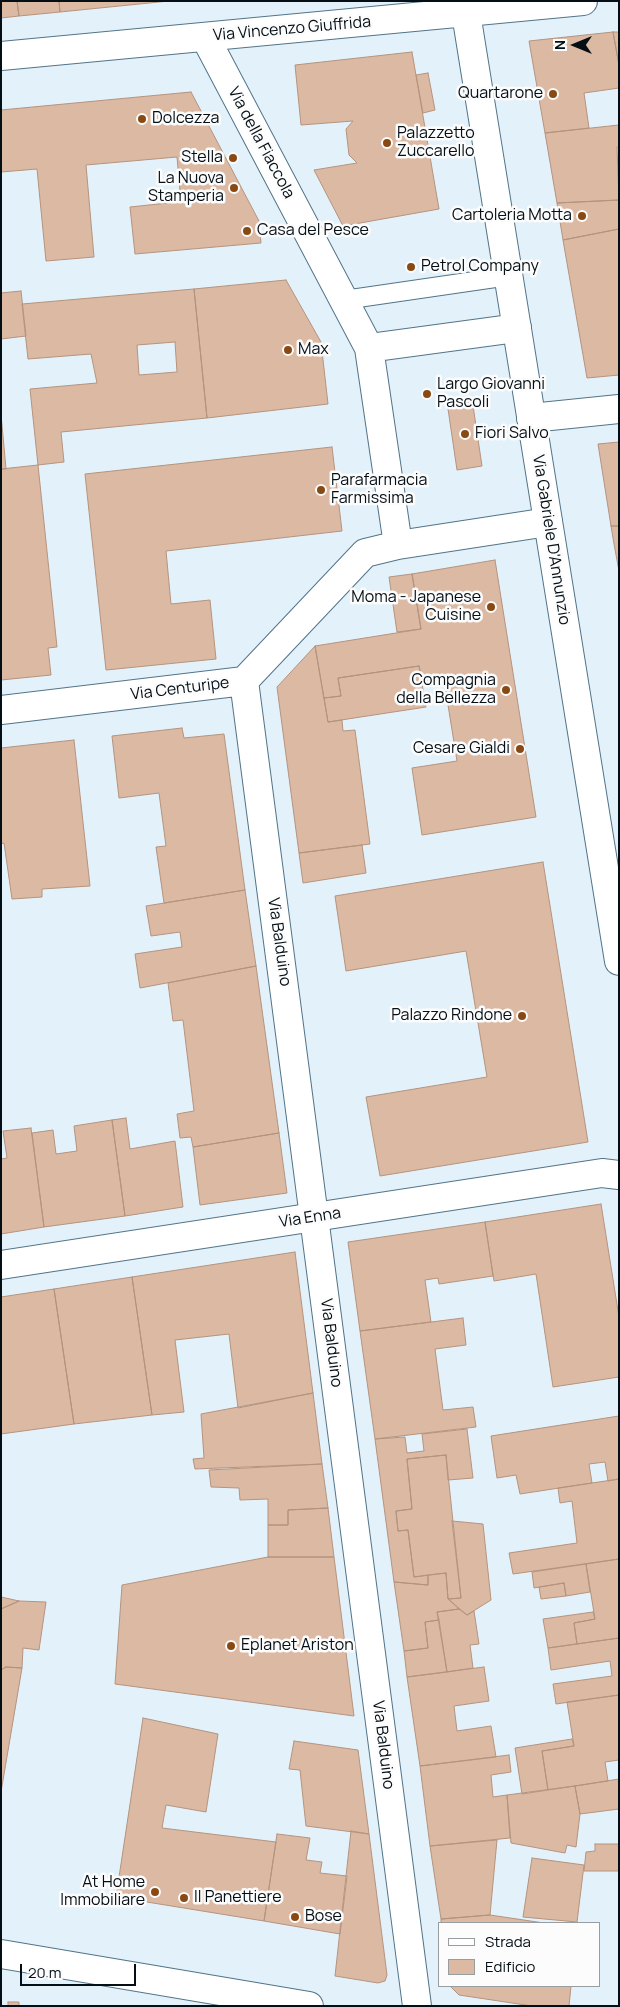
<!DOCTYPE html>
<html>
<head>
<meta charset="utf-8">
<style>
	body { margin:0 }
	#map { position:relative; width:620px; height:2007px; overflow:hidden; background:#e3f1fa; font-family:Manrope,sans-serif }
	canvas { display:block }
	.frame { position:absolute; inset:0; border:2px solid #030e15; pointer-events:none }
	.legend { position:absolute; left:438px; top:1922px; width:162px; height:65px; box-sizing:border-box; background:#fcfcfc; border:1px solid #989da0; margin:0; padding:6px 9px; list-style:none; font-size:15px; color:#030e15 }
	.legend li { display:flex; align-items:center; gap:10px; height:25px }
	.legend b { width:25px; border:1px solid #989da0 }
	.north { position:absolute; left:550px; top:20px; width:50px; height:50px; -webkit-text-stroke:4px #fcfcfc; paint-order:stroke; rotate:270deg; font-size:14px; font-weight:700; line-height:20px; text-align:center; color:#030e15 }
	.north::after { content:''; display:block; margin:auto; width:18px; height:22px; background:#030e15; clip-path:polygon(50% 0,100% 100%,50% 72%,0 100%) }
	.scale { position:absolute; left:20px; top:1964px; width:116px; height:22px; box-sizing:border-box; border:2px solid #030e15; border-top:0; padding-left:6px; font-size:15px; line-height:18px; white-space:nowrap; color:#030e15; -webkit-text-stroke:4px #fcfcfc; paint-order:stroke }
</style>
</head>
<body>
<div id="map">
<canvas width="620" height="2007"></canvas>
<div class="frame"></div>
<ul class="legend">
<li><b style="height:6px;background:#fff"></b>Strada</li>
<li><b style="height:14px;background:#dcb9a3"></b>Edificio</li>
</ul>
<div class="north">N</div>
<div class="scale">20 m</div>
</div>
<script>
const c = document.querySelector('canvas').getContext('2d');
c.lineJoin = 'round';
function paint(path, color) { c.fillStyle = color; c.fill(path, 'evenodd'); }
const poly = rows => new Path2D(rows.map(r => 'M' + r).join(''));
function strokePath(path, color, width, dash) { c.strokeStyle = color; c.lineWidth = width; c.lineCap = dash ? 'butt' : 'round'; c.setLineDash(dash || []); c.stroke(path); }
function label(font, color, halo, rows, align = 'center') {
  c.font = font + ' Manrope,sans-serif'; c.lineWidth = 5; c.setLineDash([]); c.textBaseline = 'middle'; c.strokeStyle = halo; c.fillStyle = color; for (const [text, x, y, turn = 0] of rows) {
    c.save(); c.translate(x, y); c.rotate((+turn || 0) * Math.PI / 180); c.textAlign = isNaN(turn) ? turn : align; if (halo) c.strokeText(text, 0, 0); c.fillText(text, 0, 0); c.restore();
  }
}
const building = poly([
	[1,1,17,1,19,16,1,18,1,1],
	[17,1,59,1,60,12,19,16,17,1],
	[59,1,169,1,60,12,59,1],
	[613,32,619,32,619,65,613,32],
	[613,32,619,65,619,88,584,93,589,128,545,133,529,41,613,32],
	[412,52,439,209,343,226,314,170,357,163,349,155,346,129,353,121,301,125,295,65,412,52],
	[428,73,435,110,423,113,416,75,428,73],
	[191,92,259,221,261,243,135,254,130,207,168,203,167,192,180,191,177,157,86,165,94,257,46,261,37,169,1,172,1,110,191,92],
	[619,125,619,147,617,147,619,200,557,203,545,133,619,125],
	[619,200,619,229,563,240,557,203,619,200],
	[619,229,619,375,587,378,563,240,619,229],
	[286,280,321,342,328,404,207,418,194,289,286,280],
	[194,289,207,418,61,432,64,462,38,465,30,389,97,383,91,354,28,359,22,304,194,289],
	[175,342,177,372,139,375,137,345,175,342],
	[21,291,26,336,1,339,1,293,21,291],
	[472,399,482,466,457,470,447,402,472,399],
	[1,414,6,469,1,469,1,414],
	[619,442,619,526,611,526,598,444,619,442],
	[332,447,342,531,166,551,171,604,210,600,216,659,106,670,85,474,332,447],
	[38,465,57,647,48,648,51,675,1,680,1,469,38,465],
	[611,526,619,526,619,571,614,544,611,526],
	[495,560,536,817,422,835,412,768,457,761,444,680,423,683,419,666,338,678,341,696,324,698,315,646,421,629,412,574,495,560],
	[412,574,421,629,397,632,389,577,412,574],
	[315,646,328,722,342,720,343,731,355,730,370,844,299,853,277,687,315,646],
	[419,666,426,707,328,722,324,698,341,696,338,678,419,666],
	[182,728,184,738,224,734,245,890,164,903,156,847,166,846,159,793,119,798,112,736,182,728],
	[74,740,90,886,42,889,42,897,12,899,4,843,1,844,1,748,74,740],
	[362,845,366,873,303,883,299,853,362,845],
	[543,862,588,1142,380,1176,366,1097,487,1077,466,951,346,971,335,896,543,862],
	[245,890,256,966,140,988,135,954,182,947,180,932,151,936,146,906,245,890],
	[256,966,279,1133,193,1147,191,1137,180,1138,177,1114,194,1111,183,1020,173,1021,168,983,256,966],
	[126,1118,130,1149,175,1141,183,1207,125,1216,112,1120,126,1118],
	[112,1120,125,1216,44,1227,32,1133,53,1130,56,1154,77,1151,74,1126,112,1120],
	[31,1128,44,1227,1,1234,1,1159,7,1158,3,1131,31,1128],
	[279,1133,287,1193,200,1205,193,1147,279,1133],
	[601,1204,619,1317,619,1377,553,1387,536,1274,494,1281,485,1222,601,1204],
	[485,1222,493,1276,439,1284,438,1278,425,1280,431,1322,360,1331,348,1242,485,1222],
	[295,1252,313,1393,238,1408,229,1334,175,1340,184,1412,152,1415,132,1277,295,1252],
	[132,1277,152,1415,74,1424,54,1289,132,1277],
	[54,1289,74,1424,1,1434,1,1297,54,1289],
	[463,1318,466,1345,435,1349,443,1410,473,1407,476,1427,375,1439,360,1331,463,1318],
	[313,1393,322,1464,195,1469,193,1459,204,1458,201,1414,313,1393],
	[619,1416,619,1479,608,1481,605,1462,589,1464,592,1483,520,1494,516,1475,497,1478,491,1436,619,1416],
	[467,1429,473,1478,448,1480,446,1455,407,1459,412,1509,396,1511,398,1531,408,1530,414,1577,428,1575,428,1585,394,1582,375,1439,405,1437,407,1453,424,1451,422,1434,467,1429],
	[446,1455,461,1598,448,1599,446,1573,414,1577,408,1530,398,1531,396,1511,412,1509,407,1459,446,1455],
	[322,1464,328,1508,288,1510,288,1525,268,1525,268,1499,240,1500,239,1488,211,1487,209,1470,322,1464],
	[619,1479,619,1559,513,1574,509,1553,577,1543,572,1501,560,1503,558,1488,619,1479],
	[328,1508,334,1557,268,1557,268,1525,288,1525,288,1510,328,1508],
	[452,1521,483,1524,491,1600,467,1615,448,1599,461,1598,452,1521],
	[268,1557,334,1557,354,1716,115,1684,122,1585,268,1557],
	[619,1559,619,1638,577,1644,574,1623,595,1619,586,1564,619,1559],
	[586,1564,590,1592,566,1596,564,1583,534,1588,532,1572,586,1564],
	[446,1573,448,1599,459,1609,437,1612,439,1620,425,1622,428,1648,404,1651,394,1582,428,1585,428,1575,446,1573],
	[564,1583,566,1596,541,1599,539,1587,564,1583],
	[1,1597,19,1601,1,1609,1,1597],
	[19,1601,46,1602,39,1650,23,1648,22,1668,6,1667,1,1670,1,1609,19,1601],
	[459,1609,467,1615,474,1611,479,1644,470,1645,473,1668,447,1672,437,1612,459,1609],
	[593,1612,595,1619,574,1623,577,1644,548,1648,543,1619,593,1612],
	[439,1620,447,1672,407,1677,404,1651,428,1648,425,1622,439,1620],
	[619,1638,619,1695,556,1704,553,1684,612,1676,610,1661,551,1670,548,1648,619,1638],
	[6,1667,22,1668,1,1792,1,1670,6,1667],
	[484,1667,489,1701,454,1706,457,1731,491,1726,496,1757,420,1766,407,1677,484,1667],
	[619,1695,619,1760,605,1762,608,1781,548,1790,542,1751,574,1746,567,1702,619,1695],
	[143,1718,218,1734,206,1812,166,1805,162,1828,276,1842,264,1921,116,1897,143,1718],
	[572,1739,574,1746,542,1751,548,1790,522,1794,515,1748,572,1739],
	[294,1741,358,1750,369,1834,306,1826,300,1770,289,1769,294,1741],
	[509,1755,511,1772,491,1775,493,1797,507,1795,510,1838,430,1846,420,1766,509,1755],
	[619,1779,619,1809,580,1814,575,1786,619,1779],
	[575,1786,580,1814,576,1847,567,1845,565,1853,511,1843,507,1795,575,1786],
	[351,1831,369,1834,387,1975,385,1981,378,1983,335,1976,351,1831],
	[277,1834,310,1838,306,1860,322,1862,320,1873,347,1876,340,1934,264,1921,277,1834],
	[497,1840,490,1915,441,1919,430,1846,497,1840],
	[595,1844,619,1844,619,1871,584,1871,586,1852,595,1851,595,1844],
	[532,1858,584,1865,577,1922,523,1917,532,1858],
	[490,1915,544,1923,441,1923,441,1919,490,1915],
	[450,1986,571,1986,569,2006,532,2006,459,1995,450,1986],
	[8,2002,19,2002,19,2006,8,2006,8,2002]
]);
const lane = poly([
	[344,300,509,276]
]);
const street = poly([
	[205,37,369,348,398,545],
	[369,348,517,328],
	[531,418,619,409],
	[244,681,417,2006],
	[1,710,244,681,365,553,398,545,548,522]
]);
const secondary = poly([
	[464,1,619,961],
	[1,56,583,1],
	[1,1265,602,1173,619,1175],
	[1,1954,309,2006]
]);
const markers = [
	[553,94,5,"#894913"],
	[142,119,5,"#894913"],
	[387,143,5,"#894913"],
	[233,158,5,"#894913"],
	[234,188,5,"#894913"],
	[582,216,5,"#894913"],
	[247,231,5,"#894913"],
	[411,267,5,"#894913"],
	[288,350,5,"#894913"],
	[427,394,5,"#894913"],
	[465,434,5,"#894913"],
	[321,490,5,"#894913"],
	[491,607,5,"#894913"],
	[506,690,5,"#894913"],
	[520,749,5,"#894913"],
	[522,1016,5,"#894913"],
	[231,1646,5,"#894913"],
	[155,1892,5,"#894913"],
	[184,1898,5,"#894913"],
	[295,1917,5,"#894913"]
];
const streetNames = [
	["Via Vincenzo Giuffrida",292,29,-5],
	["Via della Fiaccola",261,143,62],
	["Via Gabriele D'Annunzio",551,540,81],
	["Via Centuripe",180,689,-7],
	["Via Balduino",279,942,82],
	["Via Enna",310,1218,-9],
	["Via Balduino",331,1343,83],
	["Via Balduino",383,1745,83]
];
const poiNames = [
	["Quartarone",543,94,"right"],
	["Dolcezza",152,119],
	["Palazzetto",397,134],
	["Zuccarello",397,152],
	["Stella",223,158,"right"],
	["La Nuova",224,179,"right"],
	["Stamperia",224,197,"right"],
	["Cartoleria Motta",572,216,"right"],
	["Casa del Pesce",257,231],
	["Petrol Company",421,267],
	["Max",298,350],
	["Largo Giovanni",437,385],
	["Pascoli",437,403],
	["Fiori Salvo",475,434],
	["Parafarmacia",331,481],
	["Farmissima",331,499],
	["Moma - Japanese",481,598,"right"],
	["Cuisine",481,616,"right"],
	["Compagnia",496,681,"right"],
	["della Bellezza",496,699,"right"],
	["Cesare Gialdi",510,749,"right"],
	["Palazzo Rindone",512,1016,"right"],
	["Eplanet Ariston",241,1646],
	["At Home",145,1883,"right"],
	["Immobiliare",145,1901,"right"],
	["Il Panettiere",194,1898],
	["Bose",305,1917]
];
paint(building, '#dcb9a3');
strokePath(building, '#b4937e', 1);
strokePath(lane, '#527488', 20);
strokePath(street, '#527488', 30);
strokePath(secondary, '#527488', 30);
strokePath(lane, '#fff', 18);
strokePath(street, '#fff', 28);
strokePath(secondary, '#fff', 28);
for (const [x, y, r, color] of markers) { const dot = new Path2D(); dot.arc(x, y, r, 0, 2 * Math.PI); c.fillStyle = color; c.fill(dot); strokePath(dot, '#fcfcfc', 2); }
label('16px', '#030e15', '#fcfcfc', streetNames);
label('16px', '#030e15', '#fcfcfc', poiNames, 'left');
</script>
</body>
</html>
